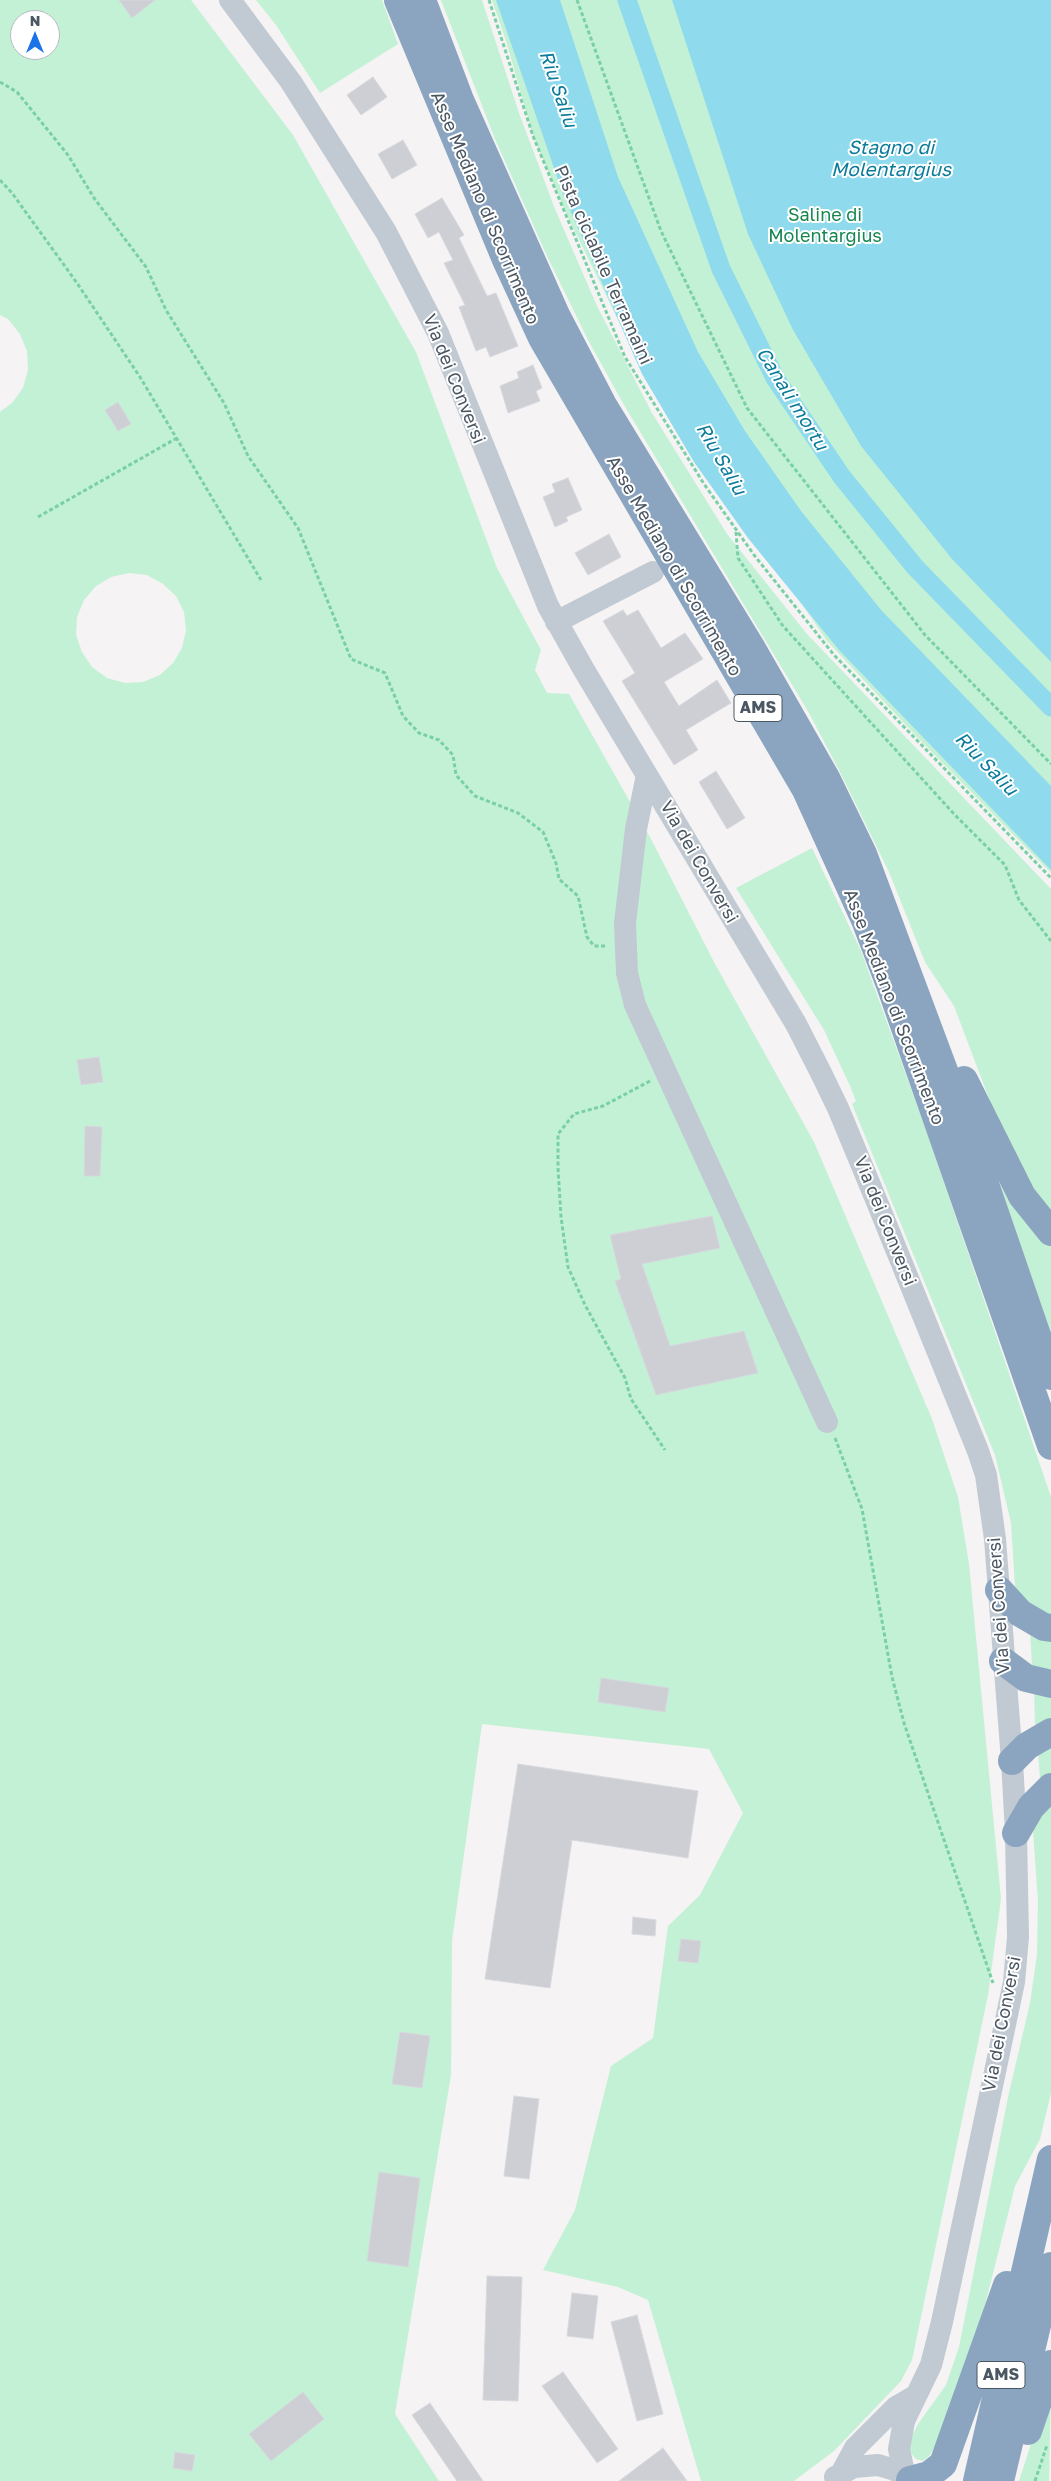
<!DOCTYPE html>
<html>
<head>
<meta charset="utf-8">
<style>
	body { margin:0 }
	#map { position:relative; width:1051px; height:2481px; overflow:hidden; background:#f5f3f3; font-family:"Golos Text",sans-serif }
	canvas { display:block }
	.north { position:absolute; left:10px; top:10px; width:50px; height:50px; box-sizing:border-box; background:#fff; border:1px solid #b7bbc0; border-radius:50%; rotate:0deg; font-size:14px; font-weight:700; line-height:20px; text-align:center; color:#4a5661 }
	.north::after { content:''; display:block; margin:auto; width:18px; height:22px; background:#1a73e8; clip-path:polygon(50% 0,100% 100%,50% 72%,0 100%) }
</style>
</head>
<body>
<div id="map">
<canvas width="1051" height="2481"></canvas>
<div class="north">N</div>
</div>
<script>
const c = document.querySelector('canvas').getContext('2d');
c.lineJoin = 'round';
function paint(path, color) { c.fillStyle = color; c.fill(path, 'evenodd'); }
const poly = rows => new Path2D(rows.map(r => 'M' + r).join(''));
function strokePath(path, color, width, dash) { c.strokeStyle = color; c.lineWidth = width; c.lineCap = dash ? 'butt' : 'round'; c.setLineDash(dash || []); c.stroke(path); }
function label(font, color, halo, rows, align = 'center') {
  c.font = font + ' "Golos Text",sans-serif'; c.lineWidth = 4; c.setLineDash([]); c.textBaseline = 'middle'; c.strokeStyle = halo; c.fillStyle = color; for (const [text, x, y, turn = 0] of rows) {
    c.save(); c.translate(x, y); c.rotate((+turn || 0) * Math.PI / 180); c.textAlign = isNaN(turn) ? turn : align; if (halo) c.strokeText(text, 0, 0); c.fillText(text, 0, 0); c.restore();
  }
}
const green = poly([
	[0,0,191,0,293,135,416,352,497,568,541,650,535,670,547,693,569,694,651,839,715,964,814,1142,932,1419,958,1497,969,1564,1001,1899,988,1995,912,2360,901,2381,834,2451,794,2481,701,2481,648,2300,618,2287,543,2270,575,2210,611,2066,653,2038,668,1926,700,1895,743,1813,709,1749,482,1724,452,1941,451,2075,395,2414,439,2481,0,2481,0,412,12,403,23,388,28,370,27,351,20,334,8,319,0,315],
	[20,20,50,20,50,50,20,50],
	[129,573,147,575,163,584,176,596,184,612,186,630,182,648,173,663,160,675,143,682,125,683,107,678,92,667,82,652,76,635,77,617,84,600,96,586,111,577],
	[256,0,382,0,398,44,320,93,276,25],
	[441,0,482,0,519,113,555,209,597,306,652,413,727,534,807,634,1051,889,1051,1216,1041,1208,999,1125,954,1006,925,962,889,872,840,772,809,713,624,405,588,340,547,256,495,139],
	[492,0,1051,0,1051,873,917,737,827,641,683,429,621,326,567,215,534,139,506,41],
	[812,848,861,951,929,1138,1051,1497,1051,1618,1021,1598,1015,1586,1011,1523,995,1455,852,1104,856,1101,850,1086,824,1030,736,888],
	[1005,1182,1022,1212,1051,1247,1051,1335,1000,1184],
	[1030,1629,1051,1634,1051,1674,1032,1666],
	[1034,1688,1051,1692,1051,1719,1035,1725],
	[1051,1739,1051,1773,1040,1779,1038,1750],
	[1051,1796,1051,2093,1040,2139,1015,2186,981,2321,937,2443,929,2456,923,2461,916,2459,910,2452,910,2440,918,2424,946,2385,959,2347,1008,2097,1030,2003,1037,1955,1038,1901,1033,1831],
	[1051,2387,1049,2481,1019,2481,1030,2447]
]);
const water = poly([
	[496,0,560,0,618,177,698,352,745,431,801,511,882,611,1051,786,1051,870,839,650,748,538,694,462,642,374,563,194],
	[672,0,1051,0,1051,662,952,559,861,446,792,328,748,234]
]);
const canal = poly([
	[627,0,721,269,775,378,842,477,915,567,1051,707]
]);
const building = poly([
	[119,0,155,0,132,18,119,0],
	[373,77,387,97,361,115,347,95,373,77],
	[403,140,417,165,392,179,378,154,403,140],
	[442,198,464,235,459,238,487,296,496,293,518,346,490,357,486,347,476,351,459,307,465,305,444,263,453,260,439,232,428,238,415,214,442,198],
	[533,365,542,388,536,391,540,401,508,413,500,386,519,378,517,372,533,365],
	[118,402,131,424,118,431,105,410,118,402],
	[568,478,582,510,566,517,568,521,555,527,543,497,555,492,552,484,568,478],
	[609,534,621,557,588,575,575,553,609,534],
	[623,610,627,616,638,610,661,648,685,633,703,659,664,682,679,706,717,680,731,703,686,730,698,750,674,765,622,681,635,673,603,621,623,610],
	[716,771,745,818,727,829,699,782,716,771],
	[99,1057,103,1082,81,1085,77,1060,99,1057],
	[85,1126,102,1127,100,1176,84,1176,85,1126],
	[712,1216,720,1248,642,1264,670,1346,744,1331,758,1373,656,1395,615,1281,621,1279,610,1235,712,1216],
	[601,1678,669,1688,665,1712,598,1702,601,1678],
	[518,1764,698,1791,688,1858,572,1840,550,1988,485,1979,518,1764],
	[633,1917,656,1920,655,1936,632,1934,633,1917],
	[681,1939,701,1941,698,1963,678,1961,681,1939],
	[400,2032,430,2036,422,2088,392,2084,400,2032],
	[514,2096,539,2099,529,2179,504,2176,514,2096],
	[379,2172,420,2178,408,2267,367,2261,379,2172],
	[487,2276,522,2277,518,2401,483,2400,487,2276],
	[572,2293,598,2296,593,2339,567,2336,572,2293],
	[637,2315,663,2414,637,2421,611,2322,637,2315],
	[563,2372,618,2449,597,2463,542,2386,563,2372],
	[303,2392,324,2419,271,2461,249,2434,303,2392],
	[430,2403,483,2481,457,2481,412,2415,430,2403],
	[663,2448,687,2481,619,2481,663,2448],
	[175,2452,195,2455,192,2471,173,2468,175,2452]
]);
const path = poly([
	[489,0,533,136,625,357,704,484,754,555,834,655,1051,878],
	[577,0,661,231,747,408,925,635,1051,764],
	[0,82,17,92,68,155,94,198,146,267,166,310,224,403,248,456,298,528,351,659,385,673,403,716,419,733,439,740,453,755,456,775,475,796,518,813,543,832,556,863,559,879,578,896,587,937,594,946,606,946],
	[0,180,12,193,77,283,140,377,261,580],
	[38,517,177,438],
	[736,532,738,558,783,626,954,814,1005,865,1019,900,1051,941],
	[650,1081,603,1106,574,1114,558,1134,558,1168,561,1217,568,1267,585,1305,625,1378,631,1399,665,1450],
	[835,1438,862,1509,892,1677,904,1723,993,1983],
	[1035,2481,1047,2445]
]);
const minor = poly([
	[230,0,291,82,386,232,438,333,548,606,584,670,796,1024,821,1073,838,1108,877,1202,978,1451,986,1475,995,1539,1012,1761,1016,1833,1018,1937,1014,1982,942,2322,931,2365,904,2421,899,2449,905,2477],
	[556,622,653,572],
	[647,775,636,829,625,923,627,973,635,1005,827,1422],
	[842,2472,855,2448,896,2407,915,2396],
	[835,2477,854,2467,878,2465,895,2470,910,2481]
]);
const highway = poly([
	[398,0,507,262,542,338,806,790,865,920,890,985,1051,1446],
	[422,0,460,100,556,315,603,405,751,647,826,778,863,854,971,1143,1051,1376],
	[964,1080,1022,1196,1051,1232],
	[999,1590,1020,1613,1044,1627,1051,1628],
	[1003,1661,1026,1678,1051,1684],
	[1012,1761,1027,1746,1051,1732],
	[1016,1833,1031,1807,1051,1787],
	[1028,2431,1051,2364],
	[910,2480,929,2475,943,2464,1007,2285],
	[977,2481,1051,2159],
	[1000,2481,1051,2266]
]);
const shields = [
	[758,708,48],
	[1001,2375,48]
];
const shieldNames = [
	["AMS",758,708],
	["AMS",1001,2375]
];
const streetNames = [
	["Asse Mediano di Scorrimento",485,208,67],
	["Pista ciclabile Terramaini",603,265,66],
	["Via dei Conversi",454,379,68],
	["Asse Mediano di Scorrimento",674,566,60],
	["Via dei Conversi",699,862,60],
	["Asse Mediano di Scorrimento",894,1007,69],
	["Via dei Conversi",885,1221,68],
	["Via dei Conversi",999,1606,-94],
	["Via dei Conversi",1002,2024,-79]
];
const parkNames = [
	["Saline di",825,215],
	["Molentargius",825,236]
];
const waterNames = [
	["Riu Saliu",558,89,71],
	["Stagno di",891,148],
	["Molentargius",891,170],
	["Canali mortu",792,399,58],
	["Riu Saliu",721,459,60],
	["Riu Saliu",986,764,46]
];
paint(green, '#c3f1d5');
paint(water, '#90daee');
strokePath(canal, '#90daee', 19);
paint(building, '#cdcfd5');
strokePath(building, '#d7d9de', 1);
strokePath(path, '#7ad0a6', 3, [4, 2.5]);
strokePath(minor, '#c1cad2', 22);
strokePath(highway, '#8ba5c1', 28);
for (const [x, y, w] of shields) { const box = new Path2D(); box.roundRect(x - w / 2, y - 13.5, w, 27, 4); c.fillStyle = '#fff'; c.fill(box); strokePath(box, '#4a5661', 1); }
label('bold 16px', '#4a5661', null, shieldNames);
label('18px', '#4a5661', '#fff', streetNames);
label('18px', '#17864f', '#fff', parkNames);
label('italic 19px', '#0c7c9b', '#fff', waterNames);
</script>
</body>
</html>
